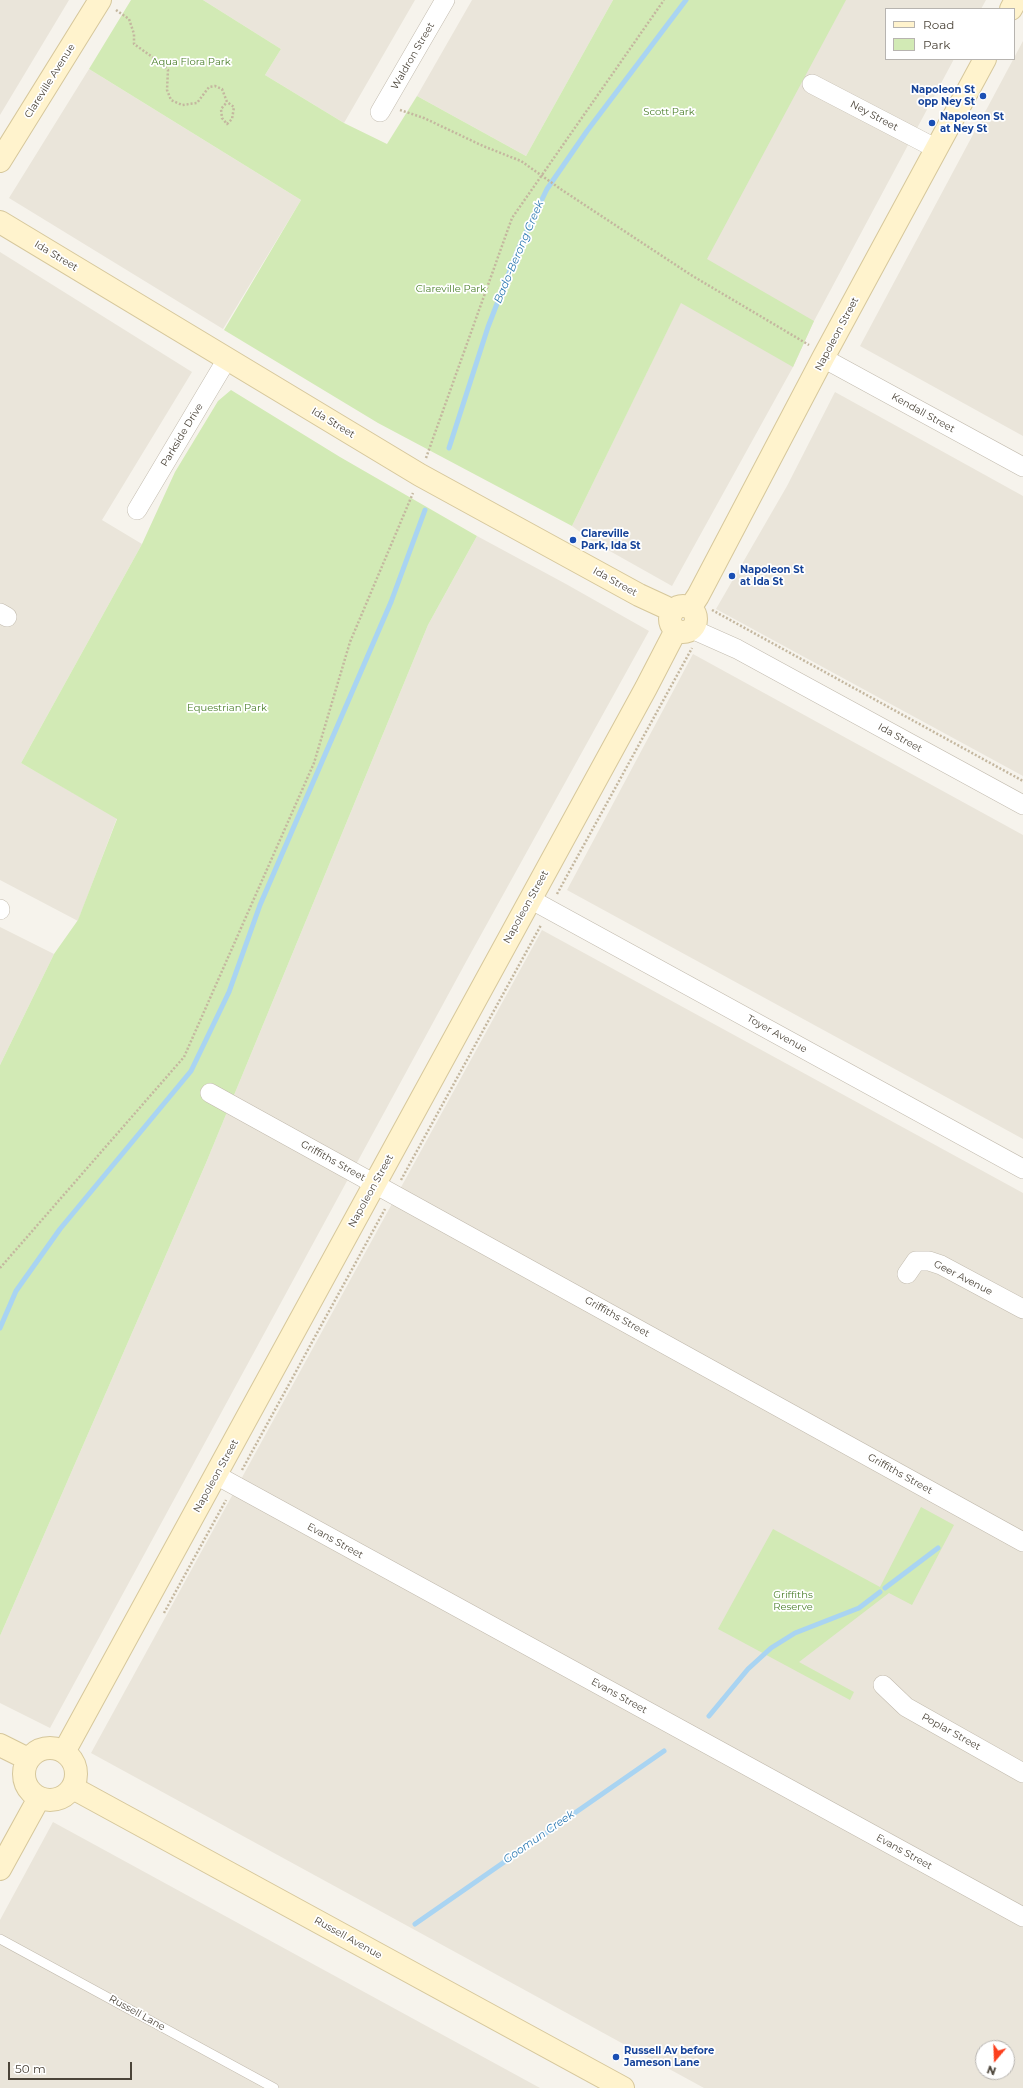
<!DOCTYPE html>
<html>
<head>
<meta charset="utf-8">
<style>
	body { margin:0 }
	#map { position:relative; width:1023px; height:2088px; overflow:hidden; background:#f6f3ec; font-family:Montserrat,sans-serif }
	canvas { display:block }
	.legend { position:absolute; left:885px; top:8px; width:130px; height:52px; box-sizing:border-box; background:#fff; border:1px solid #b7b4b0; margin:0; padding:5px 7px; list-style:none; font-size:12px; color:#4b4439 }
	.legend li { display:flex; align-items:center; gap:8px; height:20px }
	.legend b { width:20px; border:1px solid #b7b4b0 }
	.north { position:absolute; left:975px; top:2040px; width:40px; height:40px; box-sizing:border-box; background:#fff; border:1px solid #b7b4b0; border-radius:50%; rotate:199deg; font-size:11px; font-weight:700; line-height:16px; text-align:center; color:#4b4439 }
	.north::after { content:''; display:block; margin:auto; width:14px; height:18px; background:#fc3f1d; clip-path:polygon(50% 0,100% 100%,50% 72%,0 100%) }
	.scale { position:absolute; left:8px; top:2062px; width:124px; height:18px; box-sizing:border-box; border:2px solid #4b4439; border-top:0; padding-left:5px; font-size:12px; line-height:14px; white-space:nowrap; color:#4b4439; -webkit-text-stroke:3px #fff; paint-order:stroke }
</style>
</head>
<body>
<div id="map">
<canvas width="1023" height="2088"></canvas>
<ul class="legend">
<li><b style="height:5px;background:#fff3cd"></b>Road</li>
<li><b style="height:11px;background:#d2eab5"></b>Park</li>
</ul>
<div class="north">N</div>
<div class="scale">50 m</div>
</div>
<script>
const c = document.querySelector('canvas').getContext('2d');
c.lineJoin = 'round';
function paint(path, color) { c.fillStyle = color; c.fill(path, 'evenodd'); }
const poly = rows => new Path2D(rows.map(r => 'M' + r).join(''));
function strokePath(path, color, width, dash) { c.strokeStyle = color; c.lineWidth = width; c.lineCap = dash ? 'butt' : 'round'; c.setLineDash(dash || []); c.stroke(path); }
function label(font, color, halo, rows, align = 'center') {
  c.font = font + ' Montserrat,sans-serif'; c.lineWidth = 3.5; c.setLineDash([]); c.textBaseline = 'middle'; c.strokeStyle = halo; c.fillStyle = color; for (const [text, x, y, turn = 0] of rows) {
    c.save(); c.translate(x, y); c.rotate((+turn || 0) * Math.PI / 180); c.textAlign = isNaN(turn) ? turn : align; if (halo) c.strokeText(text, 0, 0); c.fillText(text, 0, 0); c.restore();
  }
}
const residential = poly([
	[0,0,69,0,0,115],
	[203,0,415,0,344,123,265,75,281,49],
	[472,0,613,0,526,156,417,96],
	[845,0,986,0,981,9,886,9,886,59,954,59,814,321,793,367,672,586,592,541,572,526,681,302],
	[1023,41,1023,436,860,346],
	[89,69,301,200,223,329,9,198],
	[0,252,192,372,102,520,142,544,21,763,117,818,78,921,0,880],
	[835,392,1023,496,1023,776,716,609,787,486],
	[477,536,566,584,649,631,467,960,50,1728,0,1703,0,1636,206,1163,428,625],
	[693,654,1023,835,1023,1139,567,890],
	[0,927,54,954,0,1065],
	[542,930,1023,1193,1023,2088,704,2088,91,1753],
	[983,2048,1007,2048,1007,2072,983,2072],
	[53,1822,540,2088,0,2088,0,1920]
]);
const green = poly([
	[131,0,203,0,281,49,265,75,344,123,387,144,417,96,526,156,613,0,846,0,707,259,814,321,793,367,681,303,572,526,378,423,224,330,301,200,89,69],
	[231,390,340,457,477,536,428,625,206,1163,0,1636,0,1065,54,954,78,920,117,819,21,763,142,544,175,472,218,401],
	[921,1507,954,1525,912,1605,889,1593,799,1662,854,1692,850,1700,718,1629,773,1529,880,1587]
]);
const stream = poly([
	[449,448,488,327,519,247,547,189,587,131,686,0],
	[0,1328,16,1291,60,1229,191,1071,229,992,260,905,391,602,425,510],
	[885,1588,938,1548],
	[709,1716,748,1669,771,1648,795,1633,859,1608,880,1592],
	[415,1924,664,1751]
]);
const path = poly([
	[116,10,129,19,134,34,134,44,158,61,168,70,167,90,171,100,182,105,197,103,209,87,215,86,222,89,227,102,234,107,232,119,227,124,222,118,221,109,227,102],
	[400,110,424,118,483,146,521,161,562,190,691,275,809,345],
	[426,458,512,218,664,0],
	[712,610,1023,781],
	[557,894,692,648],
	[401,1180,541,925],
	[0,1268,184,1057,314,763,350,642,413,493],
	[242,1470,385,1209],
	[164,1613,226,1500]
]);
const lane = poly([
	[0,1939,274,2088]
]);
const street = poly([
	[812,84,937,149],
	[380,112,445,0],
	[823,358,1023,467],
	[137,510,227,359],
	[0,613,7,617],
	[692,629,737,649,1023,805],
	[530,899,1023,1169],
	[0,909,0,910],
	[210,1093,1023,1542],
	[907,1274,916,1261,929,1261,941,1265,1023,1309],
	[216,1475,1023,1917],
	[883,1685,906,1707,1023,1773]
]);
const secondary = poly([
	[1011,9,1016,0],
	[0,161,100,0],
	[0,222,420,475,639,595,665,607,672,613],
	'670 619a13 13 0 1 1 26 0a13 13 0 1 1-26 0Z',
	[690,608,698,596,823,358,985,59],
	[0,1745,28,1759],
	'24 1774a26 26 0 1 1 52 0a26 26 0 1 1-52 0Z',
	[64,1752,646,688,676,630],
	[73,1788,623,2088],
	[0,1869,39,1798]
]);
const markers = [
	[983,96,4,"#1a4fb4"],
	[932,123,4,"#1a4fb4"],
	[573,540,4,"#1a4fb4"],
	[732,576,4,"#1a4fb4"],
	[616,2057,4,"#1a4fb4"]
];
const streetNames = [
	["Waldron Street",413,56,-60],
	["Clareville Avenue",50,81,-58],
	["Ney Street",874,116,28],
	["Ida Street",56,256,31],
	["Napoleon Street",837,334,-62],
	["Kendall Street",923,413,29],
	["Ida Street",333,423,31],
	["Parkside Drive",182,435,-59],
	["Ida Street",615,582,29],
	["Ida Street",900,738,29],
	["Napoleon Street",526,907,-61],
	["Toyer Avenue",777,1034,29],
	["Griffiths Street",333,1161,29],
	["Napoleon Street",371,1191,-61],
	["Geer Avenue",963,1278,27],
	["Griffiths Street",617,1317,29],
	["Griffiths Street",900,1474,29],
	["Napoleon Street",216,1476,-61],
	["Evans Street",335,1541,29],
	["Evans Street",619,1696,29],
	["Poplar Street",951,1732,29],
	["Evans Street",904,1852,29],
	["Russell Avenue",348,1938,29],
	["Russell Lane",137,2013,29]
];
const parkNames = [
	["Aqua Flora Park",191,62],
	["Scott Park",669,112],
	["Clareville Park",451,289],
	["Equestrian Park",227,708],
	["Griffiths",793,1595],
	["Reserve",793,1607]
];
const transitNames = [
	["Napoleon St",975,90,"right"],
	["opp Ney St",975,102,"right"],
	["Napoleon St",940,117],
	["at Ney St",940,129],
	["Clareville",581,534],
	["Park, Ida St",581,546],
	["Napoleon St",740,570],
	["at Ida St",740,582],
	["Russell Av before",624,2051],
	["Jameson Lane",624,2063]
];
const waterNames = [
	["Bado-Berong Creek",519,252,-67],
	["Goomun Creek",539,1837,-35]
];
paint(residential, '#eae5da');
paint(green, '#d2eab5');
strokePath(stream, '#a9d4f2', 5);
strokePath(lane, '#c2bbae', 10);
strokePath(street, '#c2bbae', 20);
strokePath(secondary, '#d6c79b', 24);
strokePath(path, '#c4b79f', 2.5, [2, 2]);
strokePath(lane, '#fff', 9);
strokePath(street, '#fff', 19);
strokePath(secondary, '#fff3cd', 22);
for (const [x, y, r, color] of markers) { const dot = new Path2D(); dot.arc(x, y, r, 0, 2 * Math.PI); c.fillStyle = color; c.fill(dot); strokePath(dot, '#fff', 1.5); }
label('10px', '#4b4439', '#fff', streetNames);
label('10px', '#4a7f2a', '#fff', parkNames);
label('bold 10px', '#164399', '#fff', transitNames, 'left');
label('italic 11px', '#2e7ab2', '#fff', waterNames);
</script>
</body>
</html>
